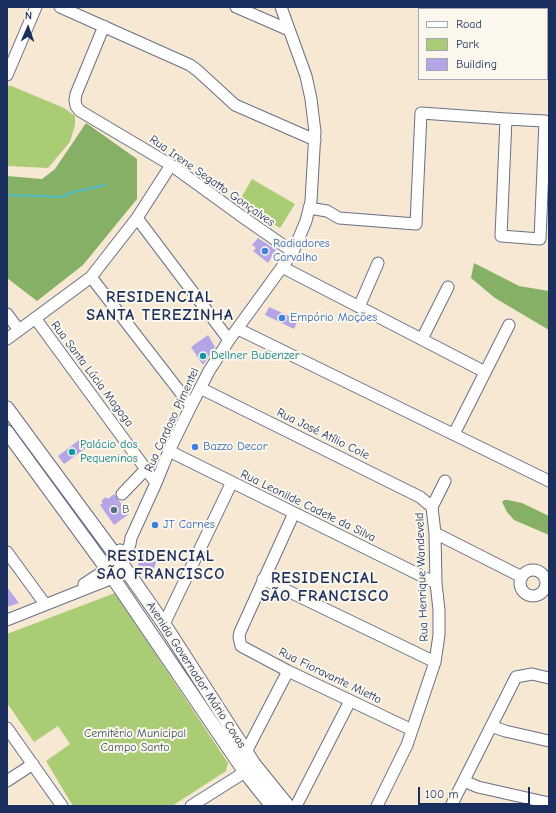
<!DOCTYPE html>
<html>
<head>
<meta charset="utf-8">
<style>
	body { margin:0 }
	#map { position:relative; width:556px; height:813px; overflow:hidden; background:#f7e8d3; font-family:"Comic Neue",sans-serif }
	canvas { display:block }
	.frame { position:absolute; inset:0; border:8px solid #1b2f5e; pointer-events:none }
	.legend { position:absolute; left:418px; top:8px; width:130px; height:72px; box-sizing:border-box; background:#fbf7ec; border:1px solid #a1a7b3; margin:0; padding:5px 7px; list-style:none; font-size:12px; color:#1b2f5e }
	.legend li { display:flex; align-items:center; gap:8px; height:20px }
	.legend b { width:20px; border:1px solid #a1a7b3 }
	.north { position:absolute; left:8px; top:8px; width:40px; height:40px; -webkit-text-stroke:3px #fbf7ec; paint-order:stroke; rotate:2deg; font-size:11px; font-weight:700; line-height:16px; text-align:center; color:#1b2f5e }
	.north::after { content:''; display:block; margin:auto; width:14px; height:18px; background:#1b2f5e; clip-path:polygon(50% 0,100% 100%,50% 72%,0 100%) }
	.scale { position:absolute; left:418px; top:787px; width:112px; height:18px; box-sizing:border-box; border:2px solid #1b2f5e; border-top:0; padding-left:5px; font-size:12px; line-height:14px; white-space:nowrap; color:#1b2f5e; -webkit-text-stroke:3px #fbf7ec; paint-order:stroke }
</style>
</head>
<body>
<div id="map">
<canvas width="556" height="813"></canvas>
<div class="frame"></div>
<ul class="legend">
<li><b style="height:5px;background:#fff"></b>Road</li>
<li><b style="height:11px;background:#a9cc75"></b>Park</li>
<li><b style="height:11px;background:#b4a5e7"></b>Building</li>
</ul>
<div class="north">N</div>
<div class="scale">100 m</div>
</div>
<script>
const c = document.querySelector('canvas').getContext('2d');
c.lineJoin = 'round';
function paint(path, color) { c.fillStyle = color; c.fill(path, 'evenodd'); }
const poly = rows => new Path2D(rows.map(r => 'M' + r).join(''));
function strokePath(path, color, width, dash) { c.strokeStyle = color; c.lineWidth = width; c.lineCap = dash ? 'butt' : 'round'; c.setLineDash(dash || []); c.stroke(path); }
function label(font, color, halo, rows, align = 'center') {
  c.font = font + ' "Comic Neue",sans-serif'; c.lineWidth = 4; c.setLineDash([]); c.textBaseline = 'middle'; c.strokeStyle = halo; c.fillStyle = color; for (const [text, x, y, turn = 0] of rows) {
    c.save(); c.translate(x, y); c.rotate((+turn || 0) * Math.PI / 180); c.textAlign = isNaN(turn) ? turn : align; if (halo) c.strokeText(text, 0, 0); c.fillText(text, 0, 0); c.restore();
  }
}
const green = poly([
	[9,85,64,108,75,116,75,125,70,142,48,168,7,166,7,90],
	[252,179,295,204,280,228,238,203],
	[7,418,102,547,99,550,7,425],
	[115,593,228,763,226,771,172,806,73,806,46,761,70,744,58,726,34,742,7,703,7,634]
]);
const forest = poly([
	[476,7,549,7,549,22,547,22,547,9,479,9],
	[86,123,137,159,137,199,83,265,37,301,7,278,7,176,42,179,55,169],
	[474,263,519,286,549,291,549,330,495,298,471,278],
	[504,500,508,500,522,503,549,516,549,535,514,520,507,512,502,502]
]);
const stream = poly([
	[7,195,62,197,70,193,105,185]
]);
const building = poly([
	[258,238,276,250,268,263,253,251,256,248,252,245],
	[269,307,298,320,294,329,265,315],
	[208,335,215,347,203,365,191,347],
	[79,440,86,448,64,464,58,456],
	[114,494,129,514,114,525,100,505,103,503,101,501,106,497,108,499],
	[141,552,157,560,150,578,145,575,138,564,137,559],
	[7,587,19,603,7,607]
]);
const minor = poly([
	[60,7,190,65,198,71,235,105,315,140],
	[236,7,289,30],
	[104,26,76,94,75,100,76,106,80,111,171,165,244,218,293,252],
	[7,75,36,7],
	[309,208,327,211,339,218,416,224,421,113,506,119,545,121,540,239,501,236,506,119],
	[137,218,229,340],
	[282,267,485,372],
	[91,277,191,406],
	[359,307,378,263],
	[7,314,19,330],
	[35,318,156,483],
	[238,329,549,481],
	[7,339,91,277,137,218,171,165],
	[422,339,448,287],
	[200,388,420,497,432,507],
	[454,434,509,325],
	[169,451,436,583],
	[122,494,146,469],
	[294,513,240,632,239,637,241,646,288,671,412,730],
	[435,533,522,577],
	[7,552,45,604],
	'520 583a13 13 0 1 1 26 0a13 13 0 1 1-26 0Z',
	[263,579,435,662],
	[84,584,107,569,120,550],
	[7,620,113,578,122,564,130,544,131,538,156,483,169,451,191,406,209,371,229,340,293,252,306,221,311,201,315,132,311,99,306,76,281,7],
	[164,624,232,482],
	[491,726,505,731,549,741],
	[7,728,62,806],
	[246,752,288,671],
	[7,781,33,764],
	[464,781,478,787,549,803],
	[191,806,245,772],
	[296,806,350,701],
	[377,806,407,745,435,662,439,635,439,610,436,583,435,533,432,507,445,481],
	[451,806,516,677,532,674,549,678]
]);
const major = poly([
	[7,408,122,564,164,624,254,764,288,806],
	[7,432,107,569,245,772,272,806]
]);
const markers = [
	[265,251,4,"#3f7fe0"],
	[282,318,4,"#3f7fe0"],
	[203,356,4,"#0f9aa8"],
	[195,447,4,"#3f7fe0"],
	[72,452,4,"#0f9aa8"],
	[114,510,4,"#5c6f8a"],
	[155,525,4,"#3f7fe0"]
];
const streetNames = [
	["Rua Irene Segatto Gonçalves",212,181,35],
	["Rua Santa Lúcia Magoga",92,374,53],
	["Rua Cardoso Pimentel",172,420,-65],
	["Rua José Atílio Cole",323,434,26],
	["Rua Leonilde Cadete da Silva",308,506,26],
	["Rua Henrique Wandeveld",422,577,-92],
	["Avenida Governador Mário Covas",196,675,57],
	["Rua Fioravante Mietto",330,676,26]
];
const shopNames = [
	["Radiadores",273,244],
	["Carvalho",273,258],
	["Empório Moções",290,318],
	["Bazzo Decor",203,447],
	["JT Carnes",163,525]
];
const cultureNames = [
	["Dellner Bubenzer",211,356],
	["Palácio dos",80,445],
	["Pequeninos",80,459]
];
const serviceNames = [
	["B",122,510]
];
const parkNames = [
	["Cemitério Municipal",135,734],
	["Campo Santo",135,748]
];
const districtNames = [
	["RESIDENCIAL",160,297],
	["SANTA TEREZINHA",160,315],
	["RESIDENCIAL",161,556],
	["SÃO FRANCISCO",161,574],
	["RESIDENCIAL",325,578],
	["SÃO FRANCISCO",325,596]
];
paint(green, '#a9cc75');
paint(forest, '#86b066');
strokePath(stream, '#4ebcc5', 2);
paint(building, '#b4a5e7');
strokePath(minor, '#687087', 13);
strokePath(major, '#687087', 15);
strokePath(minor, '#fff', 11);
strokePath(major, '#fff', 13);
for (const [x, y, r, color] of markers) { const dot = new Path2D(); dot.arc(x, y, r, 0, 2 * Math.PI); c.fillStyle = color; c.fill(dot); strokePath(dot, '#fbf7ec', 1.5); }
label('12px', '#1b2f5e', '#fbf7ec', streetNames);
label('12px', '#366cbe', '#fbf7ec', shopNames, 'left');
label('12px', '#0d838f', '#fbf7ec', cultureNames, 'left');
label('12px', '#4e5e75', '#fbf7ec', serviceNames, 'left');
label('12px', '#3e5664', '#fbf7ec', parkNames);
c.letterSpacing = '1px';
label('bold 16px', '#1b2f5e', '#fbf7ec', districtNames);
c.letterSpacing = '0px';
</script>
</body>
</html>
